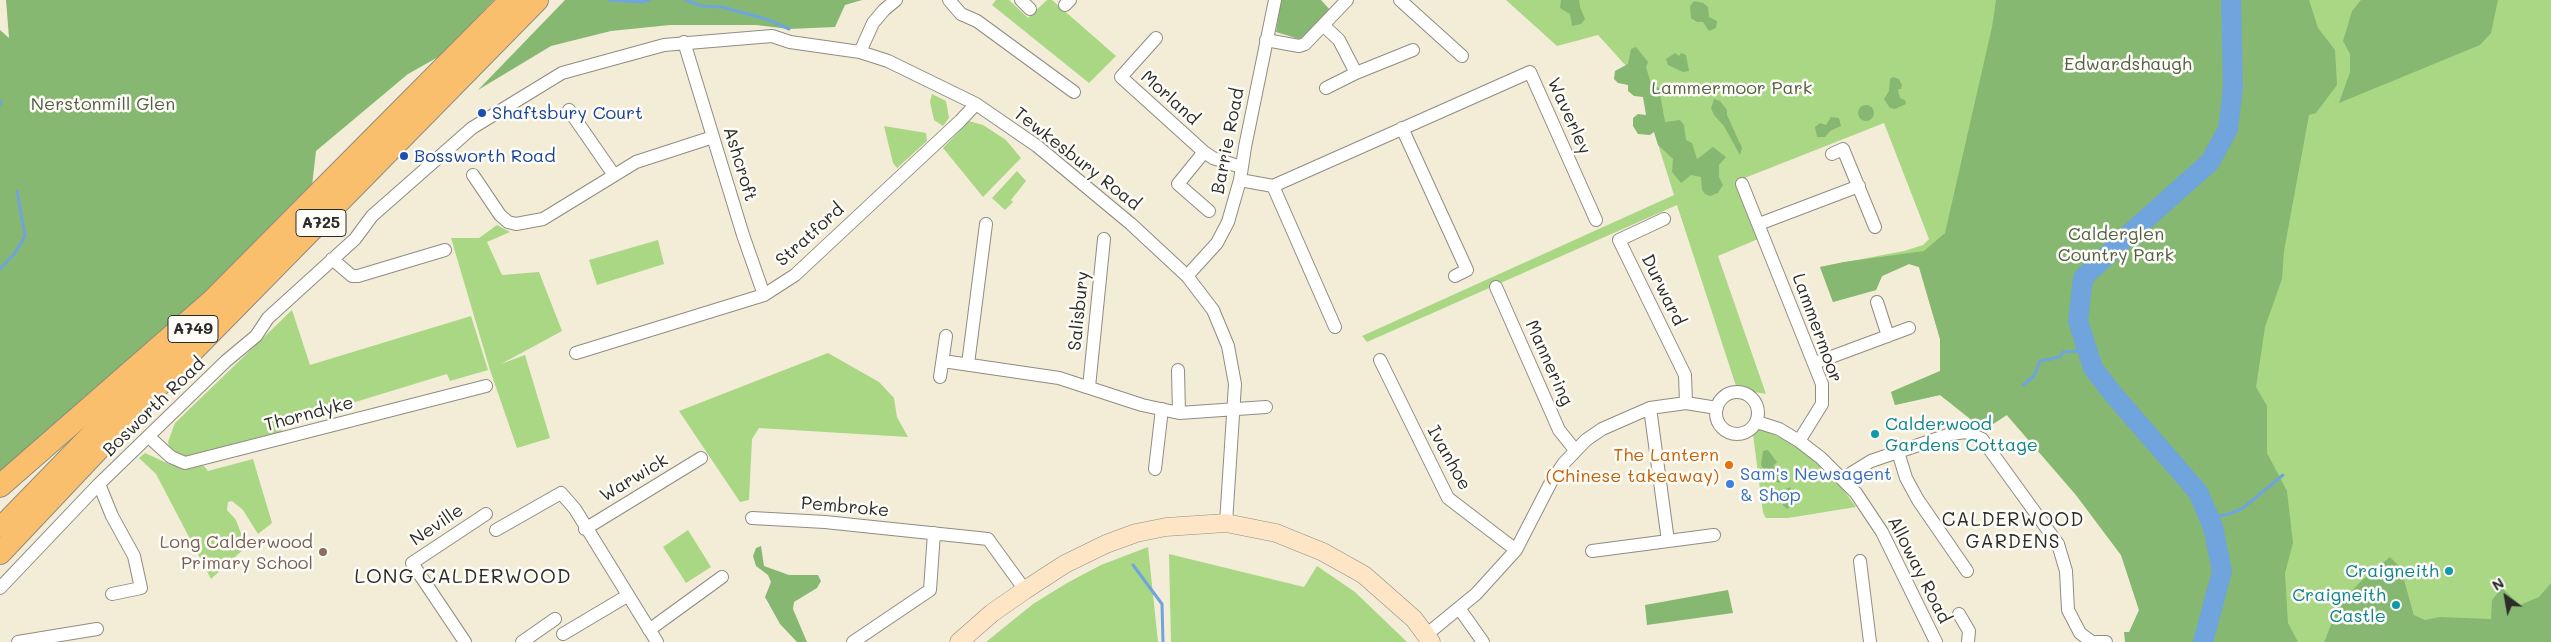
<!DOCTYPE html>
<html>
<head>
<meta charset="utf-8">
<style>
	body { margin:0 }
	#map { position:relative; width:2551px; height:642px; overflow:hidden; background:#f3edd8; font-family:Mali,sans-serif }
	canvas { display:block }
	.north { position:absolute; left:2481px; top:572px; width:50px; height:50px; -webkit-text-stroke:4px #fdfcf7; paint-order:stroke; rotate:328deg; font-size:14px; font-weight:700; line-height:20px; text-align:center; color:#2b2b2b }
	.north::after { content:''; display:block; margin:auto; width:18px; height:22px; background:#2b2b2b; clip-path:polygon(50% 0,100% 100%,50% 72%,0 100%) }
</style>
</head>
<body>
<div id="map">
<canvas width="2551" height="642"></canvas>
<div class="north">N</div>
</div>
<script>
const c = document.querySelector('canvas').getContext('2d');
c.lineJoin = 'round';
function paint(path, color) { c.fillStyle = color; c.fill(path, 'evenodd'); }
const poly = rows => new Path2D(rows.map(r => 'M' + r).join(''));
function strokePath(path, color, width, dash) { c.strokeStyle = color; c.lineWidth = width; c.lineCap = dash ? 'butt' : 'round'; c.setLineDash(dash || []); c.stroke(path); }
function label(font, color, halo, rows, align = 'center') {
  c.font = font + ' Mali,sans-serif'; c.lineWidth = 5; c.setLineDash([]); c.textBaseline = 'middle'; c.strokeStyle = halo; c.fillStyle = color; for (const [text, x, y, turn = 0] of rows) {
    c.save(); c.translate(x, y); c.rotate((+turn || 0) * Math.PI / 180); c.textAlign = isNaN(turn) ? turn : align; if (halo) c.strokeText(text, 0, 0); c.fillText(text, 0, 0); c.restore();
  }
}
const green = poly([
	[996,0,1009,0,1028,18,1047,0,1052,0,1116,56,1089,83,992,5],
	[1506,0,2551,0,2551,642,2390,642,2414,615,2401,568,2338,606,2324,642,2131,642,2139,610,2121,555,2076,495,1990,396,1964,413,1940,395,1895,405,1891,392,1940,371,1940,339,1919,267,1909,264,1882,276,1876,290,1833,302,1820,267,1904,251,1923,245,1929,239,1884,123,1737,181,1758,239,1718,256,1766,394,1737,389,1677,205,1367,342,1362,336,1674,195,1637,78,1598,35,1557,46],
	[932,94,946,101,949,118,943,126,934,120,930,102],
	[969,121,983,125,1006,140,1021,158,983,197,943,148],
	[884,126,926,133,927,141,897,168,893,163],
	[1017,171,1026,181,1011,200,1013,202,1005,210,992,198],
	[497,225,510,232,487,242,502,275,539,272,562,331,501,364,525,355,550,438,517,448,490,370,451,238,479,238],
	[658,240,664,264,597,285,589,260],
	[292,310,310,365,471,316,488,370,450,381,447,374,280,425,282,433,194,459,170,451,168,442,175,423],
	[828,353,879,382,894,398,897,417,908,437,759,428,752,439,749,500,740,502,679,411],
	[1760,429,1793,443,1809,454,1837,481,1856,507,1788,518,1766,518,1763,513,1753,434],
	[145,453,169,464,204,466,208,471,253,459,272,523,258,534,243,510,232,501,228,502,227,510,236,520,246,547,211,579,156,474,139,458],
	[688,530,711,567,686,583,663,547],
	[1148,547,1158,642,986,642,1033,604,1067,583,1101,565],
	[1169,554,1304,587,1317,566,1355,592,1407,642,1171,642]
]);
const forest = poly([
	[6,0,494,0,440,56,408,74,316,151,312,186,154,342,0,474,0,30,9,38],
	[565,0,862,0,845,5,835,27,789,29,756,25,670,25,611,31,551,46,478,90],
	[1281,0,1321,0,1331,11,1311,33,1299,39,1276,32],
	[1561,0,1579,0,1580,7,1585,19,1581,24,1572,26,1570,14,1560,8],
	[1996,0,2309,0,2318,28,2335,50,2337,85,2316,113,2309,115,2284,251,2282,279,2265,327,2256,387,2267,406,2267,453,2287,491,2293,543,2285,573,2288,623,2298,642,2125,642,2124,632,2129,632,2139,610,2121,555,2076,495,2007,415,1984,430,1940,395,1895,405,1891,392,1940,371,1940,339,1919,267,1909,264,1882,276,1876,290,1833,302,1820,267,1844,262,1924,251,1945,233,1992,27],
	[2361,0,2498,0,2491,33,2480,45,2339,103,2350,72,2350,54,2343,41,2352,11],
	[1694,1,1703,3,1708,7,1709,17,1717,21,1716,28,1709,31,1703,22,1697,22,1691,18,1690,6],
	[1636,47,1648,62,1646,67,1651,84,1659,88,1665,122,1680,120,1684,125,1686,140,1692,143,1697,159,1713,147,1726,157,1719,165,1719,177,1723,185,1718,193,1710,196,1705,194,1702,190,1701,177,1691,175,1681,183,1672,172,1673,159,1658,145,1654,132,1650,135,1638,134,1633,126,1633,118,1638,114,1646,115,1643,97,1634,96,1628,91,1628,85,1618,83,1614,79,1615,71,1628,64,1631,49],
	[1675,53,1679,56,1681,53,1686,55,1689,71,1683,72,1668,65,1666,59],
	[1893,77,1899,79,1902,85,1901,89,1898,89,1899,94,1900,98,1905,100,1906,104,1895,109,1890,108,1884,99,1889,91,1890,79],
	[1714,99,1720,101,1727,110,1727,115,1742,148,1740,155,1724,126,1714,115,1711,108],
	'1858 113a8 8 0 1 1 16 0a8 8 0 1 1-16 0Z',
	[1831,117,1839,118,1841,126,1830,131,1825,137,1817,137,1815,127,1820,123,1826,125],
	[1768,450,1777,462,1773,466,1783,477,1779,483,1768,477,1761,465,1763,451],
	[1790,487,1794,493,1790,498,1793,505,1787,509,1783,505,1782,495,1783,491],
	[761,546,764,566,789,575,818,575,821,581,817,588,794,602,793,609,807,642,797,642,780,624,765,597,771,582,768,575,756,566,753,556,756,548],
	[2390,557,2401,568,2414,615,2425,620,2440,617,2491,619,2492,600,2502,588,2520,605,2539,597,2551,583,2551,642,2324,642,2338,606,2361,581],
	[1728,590,1733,613,1647,625,1645,605]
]);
const stream = poly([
	[609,0,642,2,649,0],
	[686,0,702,6,722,7,766,19,789,29],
	[0,101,1,104],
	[0,269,15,253,25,236,17,191],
	[2023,385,2034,376,2040,361,2060,357,2063,352,2076,351,2086,345],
	[2209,518,2229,514,2243,508,2283,475],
	[1133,565,1162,604,1163,642]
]);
const river = poly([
	[2203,642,2222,571,2213,527,2198,492,2113,394,2093,368,2078,321,2083,278,2128,235,2210,162,2228,129,2233,87,2231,0]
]);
const street = poly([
	[949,0,961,14,977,21,1074,92],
	[1021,0,1030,9],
	[1400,0,1462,56],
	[1065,5,1070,0],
	[1323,25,1339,40,1356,73,1413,50],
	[1156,38,1121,77,1204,152,1213,158,1241,167],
	[1266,40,1299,46,1305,44,1347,0],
	[684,42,743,235,764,295],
	[860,52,873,23,884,10,896,0],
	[1326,88,1356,73],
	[569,110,614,175],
	[1402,128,1467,270,1455,276],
	[1204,152,1178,184,1209,211],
	[1832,154,1843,149,1875,227],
	[473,175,500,215,508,222,516,224,543,219,636,162,713,137],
	[1240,180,1273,186,1530,72,1596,220],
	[1742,184,1822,384,1822,404,1799,441],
	[1273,186,1335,327],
	[1664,219,1619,240,1685,375,1686,403],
	[1759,224,1859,186],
	[332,259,352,276,358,276,445,250],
	[1187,276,1217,243,1228,222,1240,180,1245,147,1275,0],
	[1496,287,1559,430,1575,450],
	[1877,302,1888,336],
	[576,353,764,295,795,275,960,121,976,104],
	[1380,360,1448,498,1516,550],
	[943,361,1059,378,1142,405,1179,413,1266,407],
	[1815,363,1909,328],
	[968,364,986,224],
	[1178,370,1179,413],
	[940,377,946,336],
	[1089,387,1104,239],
	'1716 413a21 21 0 1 1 42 0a21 21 0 1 1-42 0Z',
	[1650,408,1668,541],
	[1757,422,1779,429,1799,441,1821,458,1856,493,1882,532,1936,642],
	[149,437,171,457,185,463,486,386],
	[1898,452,1906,478,1918,500,1967,571],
	[1155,469,1162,409],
	[1842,479,1871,461,1951,434,1966,432,1982,439,2058,544,2066,571,2068,610,2080,633,2092,642],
	[99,484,112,516,134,556,141,588,112,594],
	[752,518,825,522,988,539,1025,590],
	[585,529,701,458],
	[496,530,561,493,575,509,657,642],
	[1592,551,1714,535],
	[1860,561,1870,642],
	[0,588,99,484,226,361,256,336,268,318,355,239,372,216,472,128,562,73,664,45,772,36,790,42,860,52,888,61,976,104,1037,146,1131,224,1187,276,1213,310,1228,346,1235,384,1226,523],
	[1459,608,1483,642],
	[1959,614,1969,631,1968,642],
	[649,630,722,577],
	[563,634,627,596],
	[1426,635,1476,594,1516,550,1551,482,1564,463,1586,440,1602,429,1650,408,1686,403,1717,408],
	[18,642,97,629],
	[465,642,412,563,486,514],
	[522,642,555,619],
	[853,642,930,590,934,533],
	[2096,642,2106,642]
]);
const secondary = poly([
	[959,642,992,613,1025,590,1065,564,1106,544,1136,533,1166,527,1226,523,1276,533,1323,552,1364,575,1414,619,1431,642]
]);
const primary = poly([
	[0,527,184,338]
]);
const highway = poly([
	[0,486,212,301,511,0],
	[0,553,154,390,537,0]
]);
const markers = [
	[482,113,5,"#1a4fb4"],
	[404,156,5,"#1a4fb4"],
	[1875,434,5,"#0f9aa8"],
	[1729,465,5,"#e8710a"],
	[1730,484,5,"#3f7fe0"],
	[323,552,5,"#8d6e63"],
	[2449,571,5,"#0f9aa8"],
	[2396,605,5,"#0f9aa8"]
];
const shields = [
	[321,223,50],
	[193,329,50]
];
const shieldNames = [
	["A725",321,223],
	["A749",193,329]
];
const parkNames = [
	["Edwardshaugh",2128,64],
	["Lammermoor Park",1732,88],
	["Nerstonmill Glen",103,104],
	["Calderglen",2116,234],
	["Country Park",2116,255]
];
const streetNames = [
	["Morland",1170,98,42],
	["Waverley",1569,116,66],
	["Barrie Road",1228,141,-79],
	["Tewkesbury Road",1077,159,38],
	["Ashcroft",740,164,73],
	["Stratford",810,235,-42],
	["Durward",1663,290,64],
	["Salisbury",1079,311,-84],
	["Lammermoor",1817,328,70],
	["Mannering",1549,363,66],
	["Bosworth Road",154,407,-44],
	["Thorndyke",309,414,-15],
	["Ivanhoe",1449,458,61],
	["Warwick",634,478,-31],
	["Pembroke",845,507,5],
	["Neville",437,525,-34],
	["Alloway Road",1919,570,63]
];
const transitNames = [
	["Shaftsbury Court",492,113],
	["Bossworth Road",414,156]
];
const cultureNames = [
	["Calderwood",1885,424,"left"],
	["Gardens Cottage",1885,445,"left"],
	["Craigneith",2439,571],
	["Craigneith",2386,595],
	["Castle",2386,616]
];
const foodNames = [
	["The Lantern",1719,455],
	["(Chinese takeaway)",1719,476]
];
const shopNames = [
	["Sam's Newsagent",1740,474],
	["& Shop",1740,495]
];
const educationNames = [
	["Long Calderwood",313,542],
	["Primary School",313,563]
];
const neighbourhoodNames = [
	["CALDERWOOD",2013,520],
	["GARDENS",2013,542]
];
const quarterNames = [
	["LONG CALDERWOOD",463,577]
];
paint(green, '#a9d784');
paint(forest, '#86b872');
strokePath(stream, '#6fa4dc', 3);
strokePath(river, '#6fa4dc', 20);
strokePath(street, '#8f8c82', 14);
strokePath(secondary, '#8f8c82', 19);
strokePath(primary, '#8f8c82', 21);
strokePath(highway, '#8f8c82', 24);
strokePath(street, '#fff', 12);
strokePath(secondary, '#fde5c5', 18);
strokePath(primary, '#f9bf6d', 19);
strokePath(highway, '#f9bf6d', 22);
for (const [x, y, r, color] of markers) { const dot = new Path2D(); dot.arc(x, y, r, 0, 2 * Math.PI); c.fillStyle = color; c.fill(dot); strokePath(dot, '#fdfcf7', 2); }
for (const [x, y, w] of shields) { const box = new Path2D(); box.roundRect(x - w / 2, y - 13.5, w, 27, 4); c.fillStyle = '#fdfcf7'; c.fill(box); strokePath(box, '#2b2b2b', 1); }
label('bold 16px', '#2b2b2b', null, shieldNames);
label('18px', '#515f46', '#fdfcf7', parkNames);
label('18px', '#2b2b2b', '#fdfcf7', streetNames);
label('18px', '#164399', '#fdfcf7', transitNames, 'left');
label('18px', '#0d838f', '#fdfcf7', cultureNames, 'right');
label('18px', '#c56008', '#fdfcf7', foodNames, 'right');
label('18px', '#366cbe', '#fdfcf7', shopNames, 'left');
label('18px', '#785e54', '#fdfcf7', educationNames, 'right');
c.letterSpacing = '1px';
label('19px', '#2b2b2b', '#fdfcf7', neighbourhoodNames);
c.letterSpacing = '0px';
c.letterSpacing = '1px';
label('20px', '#2b2b2b', '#fdfcf7', quarterNames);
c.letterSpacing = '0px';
</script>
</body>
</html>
